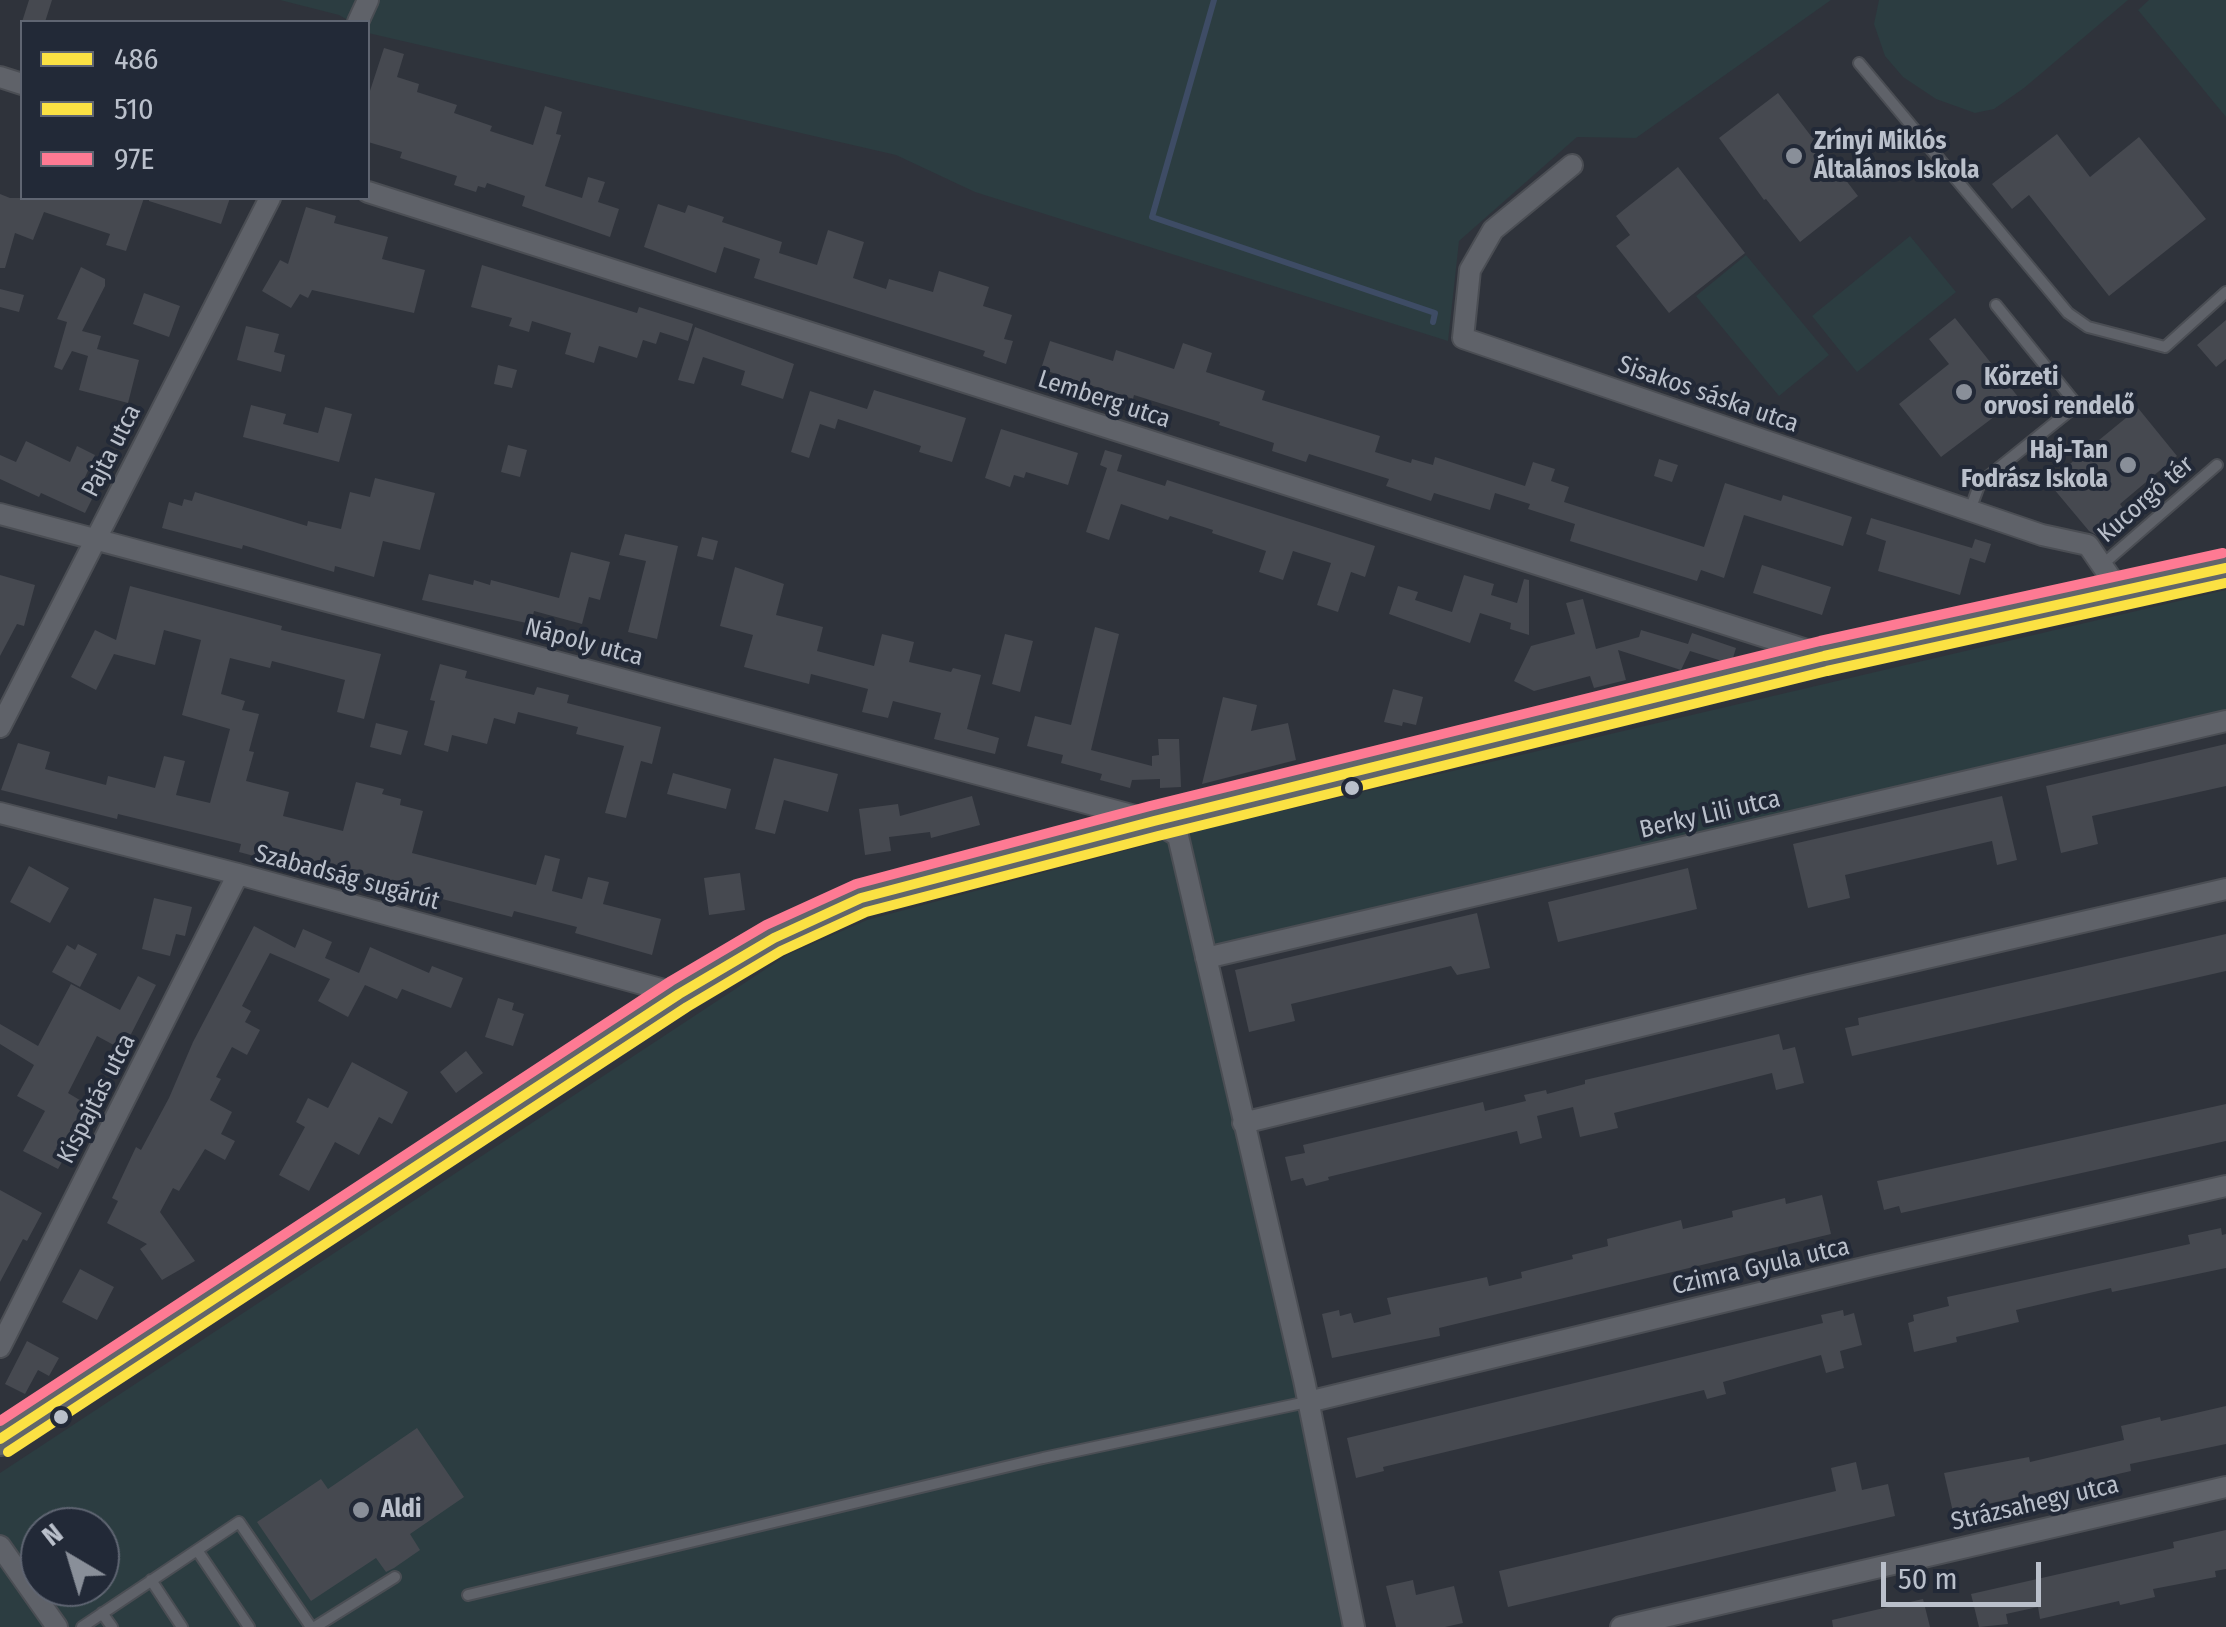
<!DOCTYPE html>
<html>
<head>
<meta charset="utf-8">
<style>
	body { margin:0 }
	#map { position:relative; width:2226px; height:1627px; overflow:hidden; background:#2f333b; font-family:"Fira Sans Condensed",sans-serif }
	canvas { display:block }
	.legend { position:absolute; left:20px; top:20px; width:350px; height:180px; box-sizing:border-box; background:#222937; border:2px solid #5f6572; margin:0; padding:12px 18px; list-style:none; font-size:30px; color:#bac0cb }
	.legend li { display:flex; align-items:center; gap:20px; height:50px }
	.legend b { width:50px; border:2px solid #5f6572 }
	.north { position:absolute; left:20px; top:1507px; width:100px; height:100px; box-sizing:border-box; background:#222937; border:2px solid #5f6572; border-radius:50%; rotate:322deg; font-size:28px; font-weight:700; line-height:40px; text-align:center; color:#bac0cb }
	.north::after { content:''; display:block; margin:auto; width:35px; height:45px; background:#898f99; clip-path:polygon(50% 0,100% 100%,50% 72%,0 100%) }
	.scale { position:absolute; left:1881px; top:1562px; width:160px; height:45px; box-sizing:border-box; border:5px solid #bac0cb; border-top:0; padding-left:12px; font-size:30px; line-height:35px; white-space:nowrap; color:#bac0cb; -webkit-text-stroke:8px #222937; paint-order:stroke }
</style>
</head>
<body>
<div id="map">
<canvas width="2226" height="1627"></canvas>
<ul class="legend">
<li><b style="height:12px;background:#fbe143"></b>486</li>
<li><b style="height:12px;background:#fbe143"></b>510</li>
<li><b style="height:12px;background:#fe7a93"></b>97E</li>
</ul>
<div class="north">N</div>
<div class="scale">50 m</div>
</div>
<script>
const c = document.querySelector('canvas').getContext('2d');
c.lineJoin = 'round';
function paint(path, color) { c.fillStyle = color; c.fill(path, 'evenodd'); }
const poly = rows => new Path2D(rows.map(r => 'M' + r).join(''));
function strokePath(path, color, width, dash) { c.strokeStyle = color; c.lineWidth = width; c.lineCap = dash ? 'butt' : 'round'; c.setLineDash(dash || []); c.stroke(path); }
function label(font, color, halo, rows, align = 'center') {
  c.font = font + ' "Fira Sans Condensed",sans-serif'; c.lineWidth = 8; c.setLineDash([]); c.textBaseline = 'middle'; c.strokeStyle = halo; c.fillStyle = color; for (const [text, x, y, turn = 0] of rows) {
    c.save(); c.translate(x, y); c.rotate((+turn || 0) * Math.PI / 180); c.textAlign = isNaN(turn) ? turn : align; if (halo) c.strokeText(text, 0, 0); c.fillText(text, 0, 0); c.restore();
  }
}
const green = poly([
	[280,0,1831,0,1636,138,1577,137,1459,241,1448,341,975,192,896,155,368,33,368,22,351,22,339,15],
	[1879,0,2128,0,2024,88,1994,109,1975,113,1936,99,1903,77,1885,56,1874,24],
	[2149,0,2226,0,2226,117,2138,10],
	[1910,236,1956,292,1857,372,1812,316],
	[1746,255,1829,355,1779,396,1696,296],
	[2226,590,2226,721,1206,958,1354,1627,0,1627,0,1473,787,955,867,920,1213,827],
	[40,1527,100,1527,100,1587,40,1587]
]);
const stream = poly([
	[1214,0,1152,217,1435,313,1433,322]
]);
const building = poly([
	[29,0,52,0,45,22,22,22],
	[384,48,404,54,397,77,419,84,417,92,457,105,454,113,492,126,490,131,533,145,545,106,562,112,556,134,561,135,545,186,582,198,588,177,605,182,598,202,619,209,610,237,522,206,525,196,487,183,485,188,478,186,476,192,454,185,457,176,400,158,402,152,368,142,368,97],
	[1778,93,1811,136,1823,127,1836,144,1825,153,1858,196,1800,242,1766,199,1764,200,1719,138],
	[2057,134,2090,177,2139,137,2206,219,2109,296,2029,195,2012,209,1992,184],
	[1678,167,1745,253,1669,313,1616,246,1630,235,1616,216],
	[0,194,10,198,144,198,126,251,106,245,110,234,44,212,33,240,15,233,5,268,0,268],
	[149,198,230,198,221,224,149,201],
	[658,204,685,213,688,205,724,217,722,222,782,242,779,253,817,265,828,230,864,242,853,278,886,289,889,279,933,292,939,271,989,287,983,306,1012,315,1004,339,1013,341,1006,364,983,356,985,351,754,278,760,259,724,247,716,273,644,247],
	[306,207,336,216,334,223,388,237,382,259,425,270,414,313,312,290,308,298,300,294,291,308,262,291,280,260,288,264],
	[482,265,637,313,639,307,693,324,688,341,660,332,656,344,643,340,637,358,599,346,594,363,565,354,571,333,532,321,529,332,509,326,512,318,471,307],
	[81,267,105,279,105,286,82,331,101,336,97,349,139,360,128,403,79,390,88,356,72,351,62,370,54,367,67,322,57,319],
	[0,289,24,295,19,312,0,307],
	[144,293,180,306,169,337,133,324],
	[1955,318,2019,398,1941,457,1899,404,1949,364,1929,339],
	[2226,320,2226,359,2216,367,2197,345],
	[246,326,279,334,274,352,285,355,281,372,237,360],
	[695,327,794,364,783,399,741,385,745,371,703,357,694,384,678,380],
	[1050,341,1113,361,1116,350,1174,369,1183,343,1212,353,1206,372,1265,391,1262,400,1380,436,1375,452,1411,463,1412,459,1433,465,1435,457,1525,486,1533,462,1555,469,1551,481,1569,487,1564,502,1704,547,1725,483,1781,501,1783,495,1852,517,1843,546,1744,515,1724,578,1701,570,1697,581,1570,541,1575,524,1528,509,1530,504,1495,493,1490,510,1434,493,1431,501,1386,486,1389,479,1309,454,1306,462,1272,451,1274,443,1219,425,1220,422,1134,395,1133,399,1041,369],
	[498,365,517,370,512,388,494,384],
	[874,390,966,418,952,462,919,452,921,446,838,419,835,429,820,424,809,458,791,452,810,391,867,409],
	[251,405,286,414,283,424,318,433,325,407,352,414,339,462,243,437],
	[2138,408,2177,456,2120,504,2126,512,2098,536,2089,531,2048,482],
	[1001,429,1078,453,1068,485,1026,472,1024,478,1014,475,1010,487,985,478],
	[26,441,70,462,77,446,95,455,82,484,96,491,85,513,41,493,39,497,0,479,0,455,16,462],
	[508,445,527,450,520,477,501,472],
	[1105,450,1122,455,1117,471,1165,486,1167,480,1375,546,1365,577,1351,572,1338,612,1317,605,1331,563,1293,551,1283,580,1259,572,1266,551,1212,533,1213,530,1170,516,1168,520,1121,504,1109,540,1086,532,1107,468,1100,465],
	[1659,459,1678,465,1672,482,1654,476],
	[375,478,435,493,420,550,383,541,374,577,335,566,334,572,243,545,242,549,162,528,169,502,182,506,184,499,192,501,195,492,307,526,308,521,341,529,350,492,370,497],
	[1871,518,1972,548,1975,539,1991,544,1985,563,1970,558,1960,595,1878,571,1886,541,1866,534],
	[625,534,678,546,657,639,628,632,646,561,619,555],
	[702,537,718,541,713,560,697,556],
	[571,552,610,562,600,600,589,597,582,624,534,611,531,624,422,600,429,574,473,585,474,580,490,585,491,580,559,598],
	[1762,565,1831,587,1822,615,1753,593],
	[735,567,784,584,776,615,823,627,817,651,874,666,882,634,914,642,909,662,951,672,953,668,981,675,967,729,999,738,995,754,934,739,941,713,893,701,888,718,862,712,868,689,811,674,809,684,744,667,753,635,720,626],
	[0,575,35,585,24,626,17,624,0,656],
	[1464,575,1494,584,1491,595,1517,603,1524,579,1529,580,1529,635,1510,629,1511,623,1480,613,1470,643,1389,614,1398,586,1418,592,1415,600,1452,612],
	[130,586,282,626,281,630,381,654,364,719,337,712,345,680,272,661,270,668,230,658,221,694,245,701,242,710,259,714,249,751,254,752,246,781,289,792,283,816,343,831,356,782,384,789,382,794,401,799,400,805,423,811,412,853,536,885,545,855,560,859,552,891,582,899,588,877,609,882,603,904,661,919,652,955,575,933,577,927,514,911,512,917,271,855,269,860,239,852,241,844,118,814,117,819,1,790,18,743,50,752,45,769,106,785,108,776,155,788,164,756,185,761,176,795,210,803,230,729,182,715,201,640,164,630,155,665,114,654,96,690,71,677,95,630,116,640],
	[1583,599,1596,649,1639,637,1641,630,1688,644,1692,633,1736,648,1733,658,1722,661,1690,651,1681,670,1618,650,1626,680,1594,688,1590,676,1534,691,1514,681,1531,646,1575,634,1566,603],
	[1095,627,1119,634,1091,750,1152,766,1152,756,1159,755,1158,739,1179,739,1181,787,1160,788,1160,779,1132,780,1130,788,1100,780,1102,774,1061,763,1063,755,1027,746,1035,716,1071,725],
	[1005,634,1033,641,1020,692,992,684],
	[440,664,467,671,465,678,534,695,537,687,569,695,567,703,661,727,652,764,641,761,626,818,605,813,624,746,576,734,578,727,518,712,515,724,494,718,487,744,452,735,448,752,424,745,435,701,430,700],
	[1393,689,1423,697,1416,725,1403,722,1402,726,1384,722],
	[1223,697,1257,705,1251,731,1288,723,1296,760,1202,784],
	[376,723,408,731,401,755,370,747],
	[2226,744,2226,786,2092,816,2098,844,2061,853,2046,786],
	[774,758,838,774,828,812,784,800,775,834,755,829],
	[673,773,731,789,726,809,667,794],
	[972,796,980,825,931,838,930,832,889,837,891,851,865,855,859,809,898,804,900,816],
	[2002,796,2017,860,1997,865,1992,841,1845,875,1850,898,1808,908,1793,844],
	[29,866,69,888,50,923,10,902],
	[1688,868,1697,909,1558,942,1548,902],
	[740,873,745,910,709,915,704,878],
	[154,898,192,907,185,936,176,934,170,956,142,949],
	[1477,913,1490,968,1457,975,1451,966,1291,1004,1295,1021,1249,1032,1235,970],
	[254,926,295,948,303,929,332,942,325,958,359,973,370,947,429,973,432,966,463,978,451,1008,402,989,397,999,365,985,348,1017,318,1001,330,979,270,953,242,1006,251,1011,245,1022,260,1030,247,1055,232,1047,216,1077,221,1079,210,1100,232,1112,221,1134,235,1141,225,1160,205,1149,179,1191,173,1188,160,1212,195,1261,162,1280,140,1249,147,1244,107,1223,118,1201,112,1198,136,1147,141,1150,169,1098,193,1042],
	[2226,934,2226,971,1852,1056,1845,1028,1859,1025,1858,1018],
	[78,944,97,954,80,987,52,972,67,945,75,950],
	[138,976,156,985,123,1050,97,1036,68,1093,93,1108,58,1169,23,1151,45,1111,17,1096,34,1065,0,1044,0,1024,38,1046,71,984,120,1010],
	[498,998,514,1003,512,1010,524,1014,513,1046,485,1037],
	[1779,1034,1783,1050,1795,1047,1804,1083,1776,1090,1772,1073,1614,1113,1618,1128,1580,1137,1573,1107,1537,1116,1542,1138,1520,1144,1517,1131,1328,1177,1329,1180,1306,1186,1303,1178,1291,1181,1285,1157,1305,1153,1303,1145,1483,1102,1485,1111,1526,1101,1524,1095,1546,1090,1547,1094,1585,1084,1585,1080,1602,1076],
	[466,1051,483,1073,456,1093,440,1072],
	[352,1062,408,1092,392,1124,379,1117,359,1155,335,1142,309,1191,279,1175,305,1127,296,1122,308,1098,328,1108],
	[2226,1104,2226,1141,1901,1213,1899,1206,1884,1210,1877,1181],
	[0,1190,42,1213,27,1241,23,1239,0,1282],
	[1822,1195,1831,1234,1439,1328,1440,1336,1332,1358,1322,1314,1339,1310,1340,1316,1351,1313,1354,1323,1391,1314,1387,1298,1487,1277,1489,1286,1522,1278,1521,1272,1573,1259,1572,1255,1608,1246,1607,1239,1681,1220,1683,1229,1733,1217,1732,1211,1785,1198,1786,1204],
	[2221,1228,2222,1235,2226,1234,2226,1268,2112,1292,2111,1288,2016,1310,2019,1322,1956,1337,1957,1342,1914,1352,1908,1323,1914,1321,1913,1315,1949,1306,1947,1297,2190,1244,2188,1235],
	[80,1269,114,1287,97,1320,62,1302],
	[1843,1310,1844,1316,1854,1313,1862,1345,1840,1351,1844,1368,1826,1373,1821,1355,1723,1382,1726,1394,1707,1399,1704,1390,1383,1467,1384,1471,1356,1478,1347,1438,1823,1323,1821,1315],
	[27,1341,59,1358,49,1376,38,1370,25,1394,5,1384],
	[2226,1406,2226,1444,2130,1464,2131,1471,1953,1512,1944,1473,2029,1457,2030,1462,2124,1440,2121,1426,2160,1417,2161,1421],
	[417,1428,464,1497,410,1534,420,1550,394,1568,386,1572,376,1558,311,1601,257,1522,321,1479,328,1489],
	[1856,1462,1862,1490,1888,1484,1895,1516,1508,1607,1499,1571,1836,1491,1831,1468],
	[2226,1530,2226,1569,2215,1571,2216,1577,2153,1589,2155,1597,2120,1605,2119,1601,2040,1619,2038,1607,2006,1614,2008,1624,1979,1627,1971,1594,2174,1548,2173,1542],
	[1413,1580,1416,1595,1454,1586,1463,1623,1445,1627,1396,1627,1386,1586],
	[1923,1599,1930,1627,1833,1627,1832,1620]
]);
const lane = poly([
	[1859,63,2068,313,2088,327,2165,347,2226,292],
	[1970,510,1980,483,2077,405,1996,305],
	[2102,565,2217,465],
	[197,1550,249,1627],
	[151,1580,182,1627],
	[468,1595,1043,1458,1307,1402],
	[102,1613,112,1627],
	[82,1627,239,1522,311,1627],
	[315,1627,395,1577]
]);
const street = poly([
	[358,22,368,0],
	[0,77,22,84],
	[1572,165,1493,230,1470,270,1463,338,2042,535,2088,545,2121,593],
	[368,192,1819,654],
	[0,514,1154,821,1178,836,1304,1380,1354,1627],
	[0,727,270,198],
	[0,813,238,874,679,994],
	[1206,958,2226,721],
	[1243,1123,1809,985,2226,889],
	[0,1347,238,874],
	[1308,1402,1872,1266,2226,1186],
	[0,1546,57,1627],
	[1621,1627,2226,1487]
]);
const primary = poly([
	[0,1439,679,994,774,938,861,898,1154,821,1824,656,2226,568]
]);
const bus1 = poly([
	[0,1439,679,994,774,938,861,898,1154,821,1824,656,2226,568]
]);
const bus2 = poly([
	[8,1452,687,1007,781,951,866,912,1158,836,1827,671,2226,583]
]);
const bus3 = poly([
	[0,1421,671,981,766,925,856,884,1150,806,1820,641,2223,553]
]);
const markers = [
	[1794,156,10,"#898f99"],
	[1964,392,10,"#898f99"],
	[2128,465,10,"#898f99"],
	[1352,788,9,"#bac0cb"],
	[61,1417,9,"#bac0cb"],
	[361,1510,10,"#898f99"]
];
const poiNames = [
	["Zrínyi Miklós",1814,142],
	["Általános Iskola",1814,171],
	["Körzeti",1984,378],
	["orvosi rendelő",1984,407],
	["Haj-Tan",2108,451,"right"],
	["Fodrász Iskola",2108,480,"right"],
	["Aldi",381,1510]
];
const streetNames = [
	["Sisakos sáska utca",1708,395,19],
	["Lemberg utca",1104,400,18],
	["Pajta utca",112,451,-63],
	["Kucorgó tér",2146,500,-41],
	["Nápoly utca",584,643,15],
	["Berky Lili utca",1710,815,-13],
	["Szabadság sugárút",347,878,15],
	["Kispajtás utca",97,1099,-63],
	["Czimra Gyula utca",1761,1267,-13],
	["Strázsahegy utca",2035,1504,-13]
];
paint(green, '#2c3d41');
strokePath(stream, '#3e4c65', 6);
paint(building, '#464950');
strokePath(lane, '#4b4e54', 14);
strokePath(street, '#4b4e54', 24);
strokePath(primary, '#4d5058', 36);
strokePath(lane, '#5f6269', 10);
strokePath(street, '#5f6269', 20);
strokePath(primary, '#61656b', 32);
strokePath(bus1, '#fbe143', 10);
strokePath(bus2, '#fbe143', 10);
strokePath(bus3, '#fe7a93', 10);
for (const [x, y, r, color] of markers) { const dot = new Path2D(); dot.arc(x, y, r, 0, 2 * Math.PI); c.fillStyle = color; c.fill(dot); strokePath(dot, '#222937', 4); }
label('bold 25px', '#bac0cb', '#222937', poiNames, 'left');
label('25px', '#bac0cb', '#222937', streetNames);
</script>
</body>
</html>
